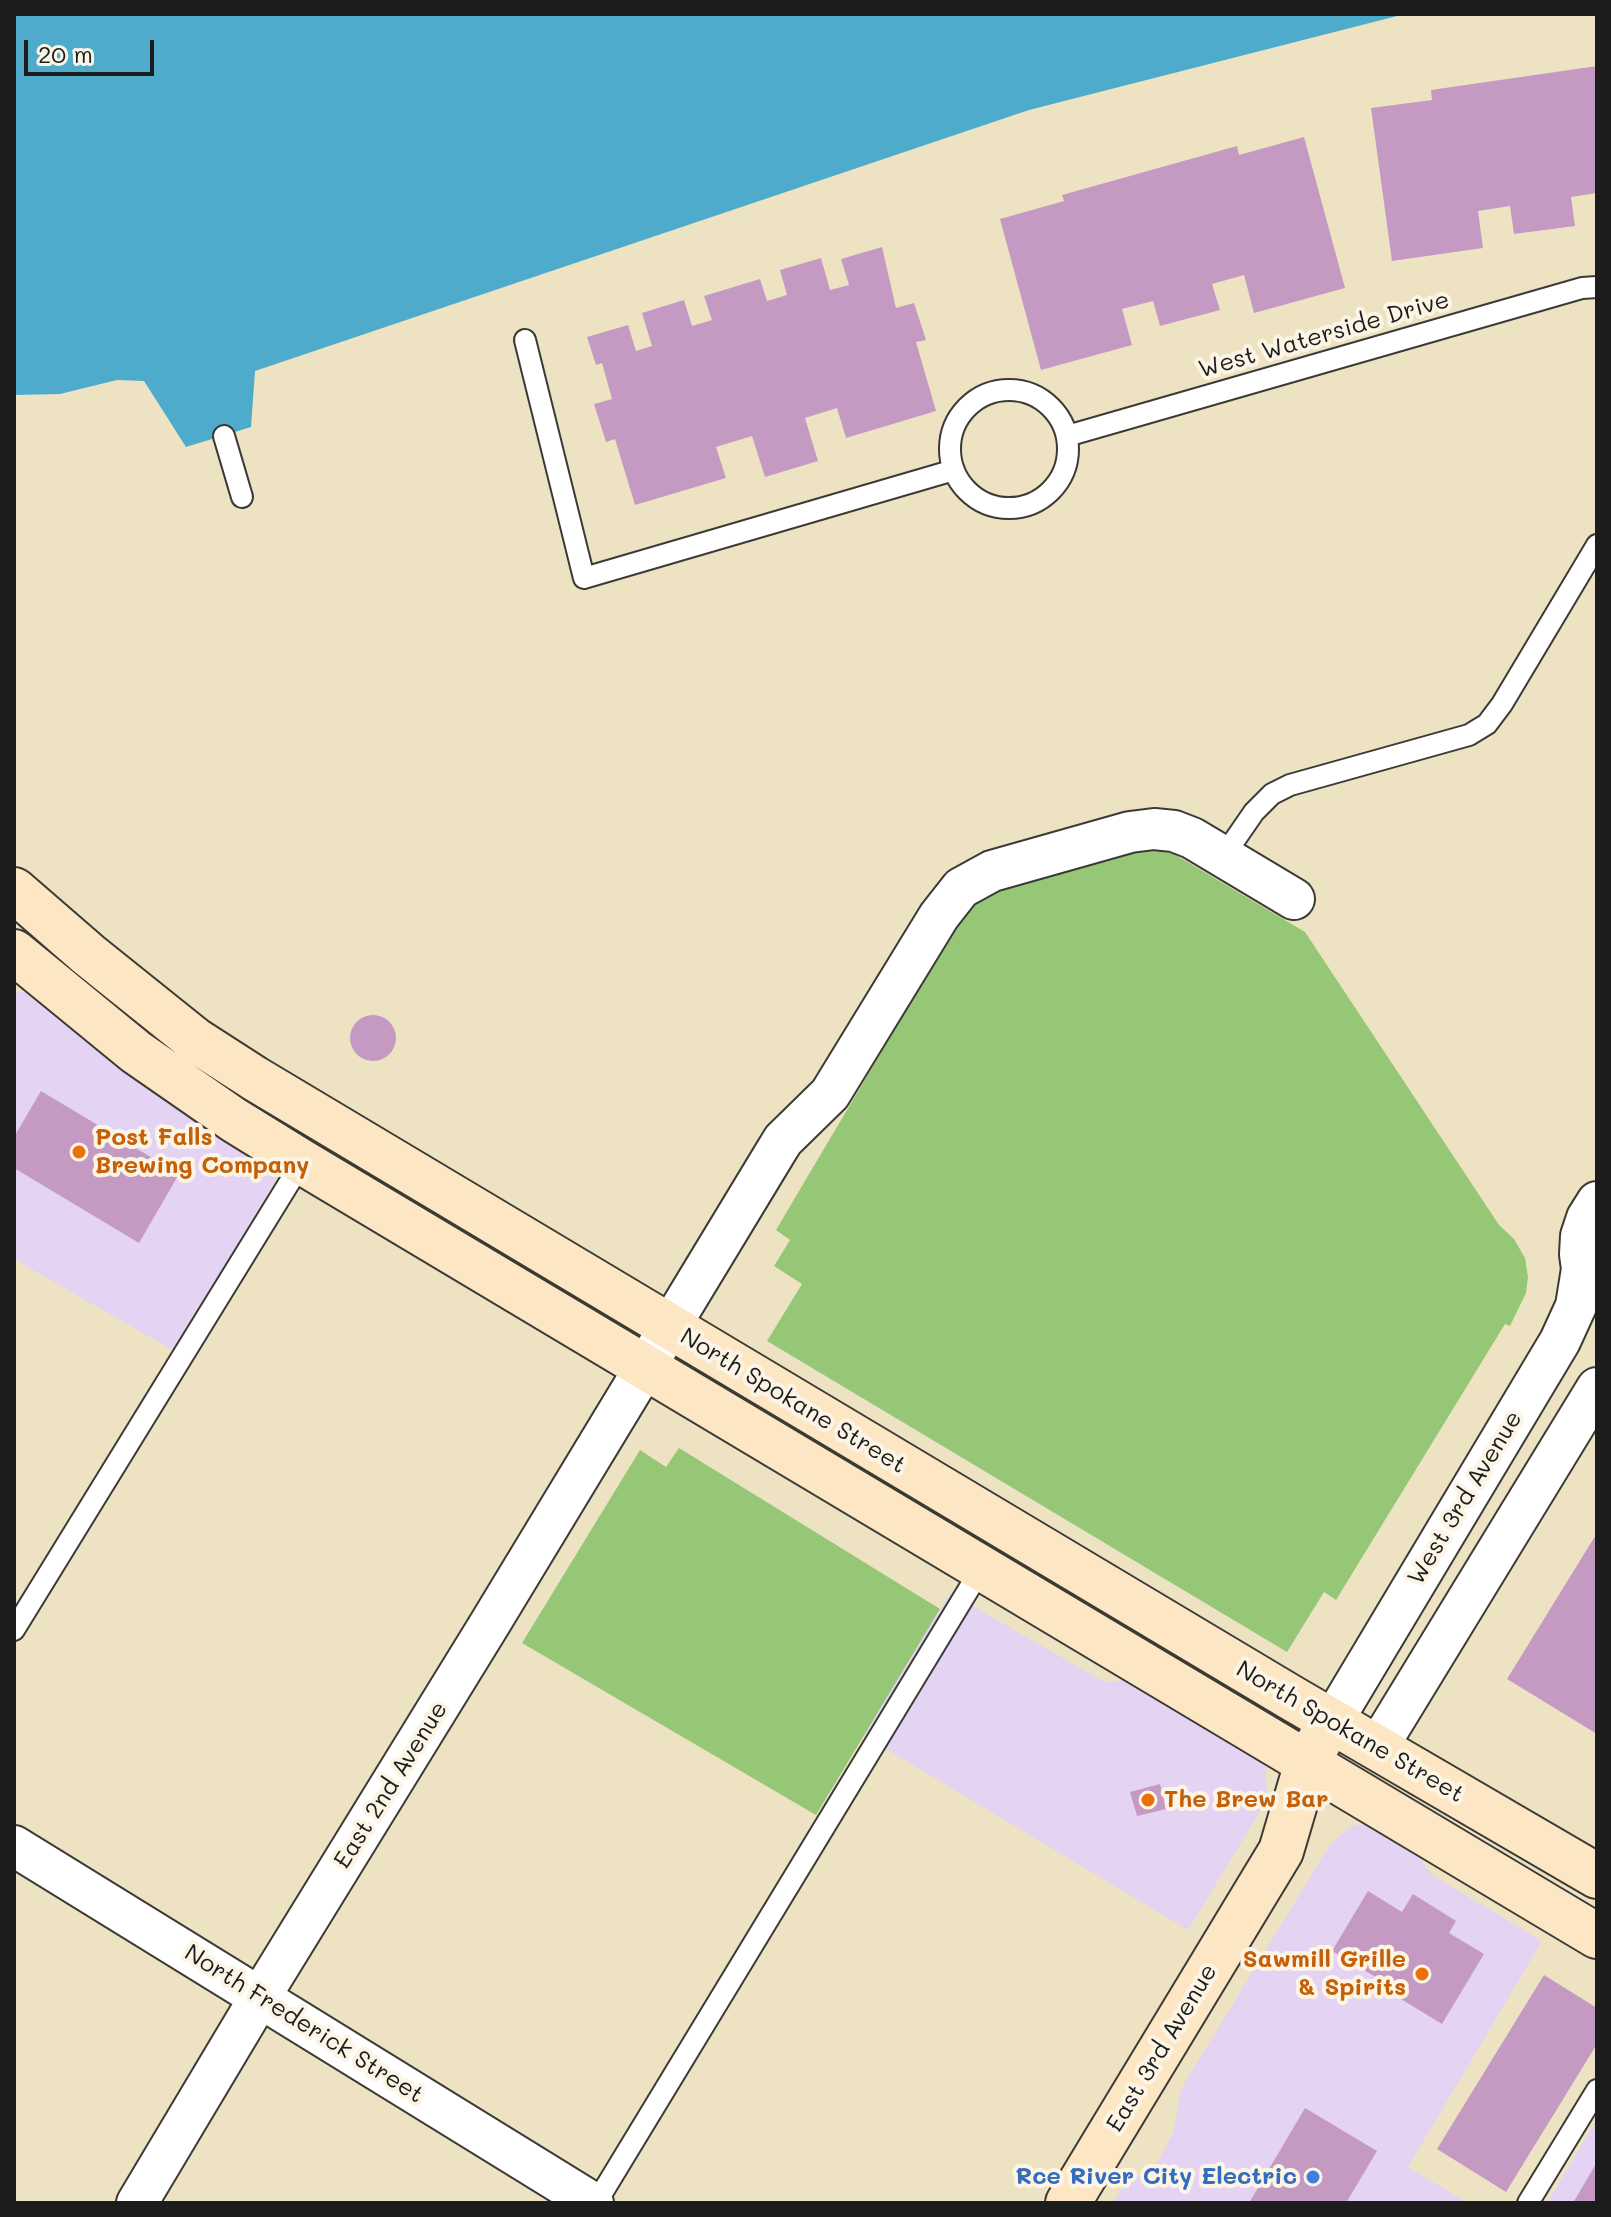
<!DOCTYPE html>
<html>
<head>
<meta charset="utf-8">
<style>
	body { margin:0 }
	#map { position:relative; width:1611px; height:2217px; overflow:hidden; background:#ede3c3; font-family:Mali,sans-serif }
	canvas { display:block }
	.frame { position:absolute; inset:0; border:16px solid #1c1c1c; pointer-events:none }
	.scale { position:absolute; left:24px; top:40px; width:130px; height:36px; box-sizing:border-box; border:4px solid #1c1c1c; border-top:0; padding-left:10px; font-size:24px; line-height:28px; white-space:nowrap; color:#1c1c1c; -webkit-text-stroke:6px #fcf5e5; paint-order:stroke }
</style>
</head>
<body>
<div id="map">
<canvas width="1611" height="2217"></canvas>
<div class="frame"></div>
<div class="scale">20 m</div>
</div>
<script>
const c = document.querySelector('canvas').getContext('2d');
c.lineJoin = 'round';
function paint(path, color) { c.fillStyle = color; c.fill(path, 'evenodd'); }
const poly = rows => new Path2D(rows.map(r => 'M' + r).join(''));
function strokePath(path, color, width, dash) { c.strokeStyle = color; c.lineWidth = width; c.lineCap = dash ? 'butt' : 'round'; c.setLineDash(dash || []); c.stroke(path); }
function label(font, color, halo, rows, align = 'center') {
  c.font = font + ' Mali,sans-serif'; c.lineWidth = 8; c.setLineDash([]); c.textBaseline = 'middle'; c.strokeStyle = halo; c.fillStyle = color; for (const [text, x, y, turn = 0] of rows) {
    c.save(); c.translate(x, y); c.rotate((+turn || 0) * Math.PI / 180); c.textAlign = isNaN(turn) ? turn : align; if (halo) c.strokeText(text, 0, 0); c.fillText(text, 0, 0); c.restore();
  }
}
const built = poly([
	[22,992,36,993,283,1167,176,1352,14,1259,14,993],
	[950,1593,1101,1680,1110,1682,1134,1678,1265,1761,1267,1792,1258,1815,1188,1930,863,1735],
	[1378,1824,1409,1841,1432,1875,1542,1941,1408,2167,1468,2203,1113,2203,1120,2191,1132,2179,1157,2163,1174,2131,1181,2089,1331,1843,1353,1825],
	[1597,2119,1597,2203,1547,2203]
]);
const green = poly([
	[1145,849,1159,849,1174,854,1305,932,1499,1225,1514,1239,1525,1258,1528,1277,1526,1293,1510,1326,1505,1324,1336,1600,1324,1592,1287,1652,767,1341,802,1284,774,1266,790,1240,776,1230,960,919,973,904,987,894],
	[679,1448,940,1609,816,1815,522,1643,640,1450,666,1467]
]);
const water = poly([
	[14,14,1405,14,1029,110,255,371,251,427,186,447,144,381,117,380,60,394,14,395]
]);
const building = poly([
	[1597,66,1597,193,1571,197,1575,226,1514,234,1510,206,1478,211,1483,248,1392,261,1371,108,1432,100,1431,90],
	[1304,137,1345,288,1254,313,1244,275,1212,284,1220,310,1160,326,1153,301,1122,309,1132,345,1041,370,1000,219,1064,201,1062,195,1237,146,1239,155],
	[882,247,896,308,914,303,926,340,916,342,936,411,846,438,837,408,805,418,818,461,765,477,752,436,716,447,726,478,635,505,615,439,606,442,594,404,612,399,602,363,596,365,587,337,628,325,636,351,652,346,642,313,684,300,692,326,712,320,704,296,760,279,767,301,787,295,780,270,821,258,830,290,849,285,841,259],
	'350 1038a23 23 0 1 1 46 0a23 23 0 1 1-46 0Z',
	[41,1091,179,1174,139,1243,14,1168,14,1137],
	[1597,1533,1597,1734,1507,1679],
	[1160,1784,1166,1809,1137,1816,1130,1792],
	[1368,1891,1402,1912,1413,1894,1456,1921,1449,1933,1484,1954,1442,2024,1401,1999,1404,1994,1332,1951],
	[1544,1975,1597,2008,1597,2044,1506,2192,1437,2149],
	[1305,2108,1377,2151,1346,2203,1249,2203],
	[1597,2162,1597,2203,1573,2203]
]);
const lane = poly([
	[525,340,584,578,954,470],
	'950 449a59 59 0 1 1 118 0a59 59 0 1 1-118 0Z',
	[224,436,242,497],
	[1067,436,1582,288,1597,287],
	[1223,857,1254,812,1272,794,1290,785,1469,735,1487,724,1502,704,1597,545],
	[14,1630,302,1162],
	[596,2203,981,1569],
	[1528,2203,1597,2090]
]);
const street = poly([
	[1594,1292,1582,1269,1580,1254,1581,1236,1587,1218,1597,1202],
	[1332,1722,1560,1341,1576,1306,1582,1269],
	[1377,1748,1597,1388],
	[14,1846,593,2203],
	[137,2203,260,1997,489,1625,775,1153,783,1140,830,1094,939,916,961,888,992,871,1130,832,1154,829,1174,831,1192,838,1294,899]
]);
const secondary = poly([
	[14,890,89,955,195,1040,254,1078,1290,1697,1597,1876],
	[14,952,136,1052,234,1120,302,1162,1597,1936],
	[1068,2203,1281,1851,1307,1763,1320,1740]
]);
const markers = [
	[79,1152,8,"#e8710a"],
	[1148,1800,8,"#e8710a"],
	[1422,1974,8,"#e8710a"],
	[1313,2177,8,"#3f7fe0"]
];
const streetNames = [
	["West Waterside Drive",1324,335,-16],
	["North Spokane Street",793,1401,31],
	["West 3rd Avenue",1465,1498,-59],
	["North Spokane Street",1350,1732,30],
	["East 2nd Avenue",391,1785,-58],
	["North Frederick Street",304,2024,32],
	["East 3rd Avenue",1162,2048,-59]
];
const foodNames = [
	["Post Falls",95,1138],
	["Brewing Company",95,1166],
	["The Brew Bar",1164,1800],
	["Sawmill Grille",1406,1960,"right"],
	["& Spirits",1406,1988,"right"]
];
const shopNames = [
	["Rce River City Electric",1297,2177]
];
paint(built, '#e4d3f2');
paint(green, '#96c777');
paint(water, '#4eabcc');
paint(building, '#c49ac3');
strokePath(lane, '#3b3a35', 24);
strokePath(street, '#3b3a35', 44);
strokePath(secondary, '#3b3a35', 48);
strokePath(lane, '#fff', 20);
strokePath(street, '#fff', 40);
strokePath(secondary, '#fce6c4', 44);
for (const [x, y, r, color] of markers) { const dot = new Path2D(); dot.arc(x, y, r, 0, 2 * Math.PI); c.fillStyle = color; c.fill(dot); strokePath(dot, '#fcf5e5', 3); }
label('24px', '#1c1c1c', '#fcf5e5', streetNames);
label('bold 24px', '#c56008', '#fcf5e5', foodNames, 'left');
label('bold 24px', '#366cbe', '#fcf5e5', shopNames, 'right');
</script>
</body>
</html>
